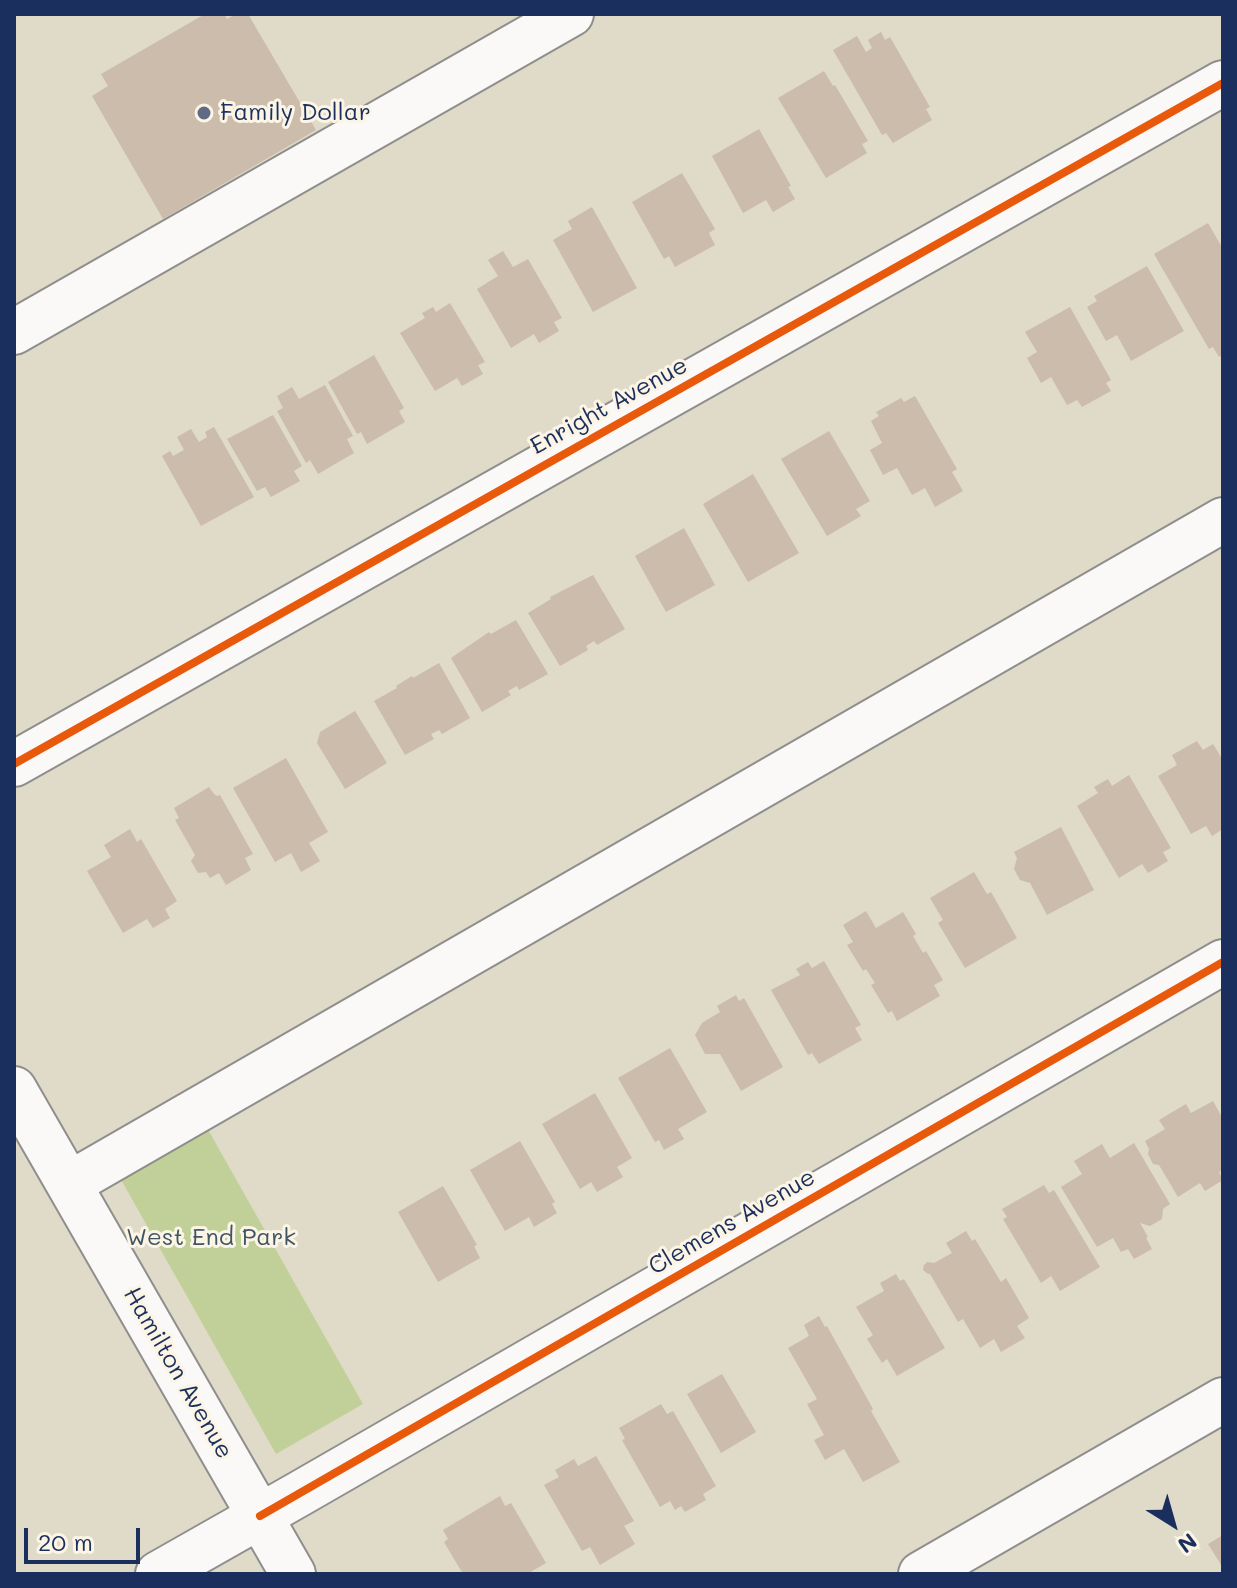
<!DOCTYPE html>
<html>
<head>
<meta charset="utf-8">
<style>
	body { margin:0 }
	#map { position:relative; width:1237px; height:1588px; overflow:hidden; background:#e0dac8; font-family:Mali,sans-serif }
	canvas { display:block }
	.frame { position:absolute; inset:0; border:16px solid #1b2f5e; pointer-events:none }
	.north { position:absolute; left:1133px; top:1484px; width:80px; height:80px; -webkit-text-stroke:6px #fcf5e5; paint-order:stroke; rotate:143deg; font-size:22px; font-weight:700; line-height:32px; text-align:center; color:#1b2f5e }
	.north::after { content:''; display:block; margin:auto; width:28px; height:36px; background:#1b2f5e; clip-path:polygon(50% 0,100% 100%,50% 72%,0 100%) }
	.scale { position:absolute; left:24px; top:1528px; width:116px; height:36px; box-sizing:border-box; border:4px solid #1b2f5e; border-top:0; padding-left:10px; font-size:24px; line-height:28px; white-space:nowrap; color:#1b2f5e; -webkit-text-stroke:6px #fcf5e5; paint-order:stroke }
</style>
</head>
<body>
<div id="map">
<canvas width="1237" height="1588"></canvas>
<div class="frame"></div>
<div class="north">N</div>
<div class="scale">20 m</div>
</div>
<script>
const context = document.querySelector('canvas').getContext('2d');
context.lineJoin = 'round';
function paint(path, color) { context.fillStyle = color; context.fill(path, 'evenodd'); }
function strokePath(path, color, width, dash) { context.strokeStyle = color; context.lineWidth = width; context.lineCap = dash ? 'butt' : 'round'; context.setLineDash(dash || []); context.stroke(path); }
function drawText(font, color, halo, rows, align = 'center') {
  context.font = font + ' Mali,sans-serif'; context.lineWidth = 6; context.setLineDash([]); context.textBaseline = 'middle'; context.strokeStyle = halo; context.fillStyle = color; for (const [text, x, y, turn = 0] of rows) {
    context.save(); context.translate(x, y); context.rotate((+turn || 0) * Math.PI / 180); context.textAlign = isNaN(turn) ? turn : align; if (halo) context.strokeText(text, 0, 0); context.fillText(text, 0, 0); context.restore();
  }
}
const green = new Path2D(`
	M 202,1119 L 363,1404 L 276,1454 L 115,1169 Z`);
const building = new Path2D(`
	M 205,14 L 224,14 L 227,19 L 236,14 L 248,14 L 316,130 L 163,219 L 92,96 L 108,86 L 101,74 Z
	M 881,32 L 885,40 L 890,37 L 930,107 L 926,109 L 932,120 L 893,143 L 886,133 L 882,135 L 833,50 L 857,36 L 866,52 L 872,48 L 868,40 Z
	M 824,71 L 833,86 L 835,85 L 868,141 L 862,144 L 867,153 L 826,178 L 778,98 Z
	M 759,129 L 791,186 L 788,187 L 795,199 L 773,212 L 766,200 L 743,213 L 712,156 Z
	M 682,173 L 715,229 L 709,233 L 715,245 L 675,267 L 669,256 L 664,259 L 632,202 Z
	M 592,207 L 637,288 L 593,312 L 553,240 L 572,229 L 568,221 Z
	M 1208,223 L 1223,249 L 1223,355 L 1219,357 L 1213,347 L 1209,349 L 1154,254 Z
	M 503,251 L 513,267 L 528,259 L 562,318 L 554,322 L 559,331 L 539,343 L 534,334 L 511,348 L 477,289 L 498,276 L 488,260 Z
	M 1147,266 L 1184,331 L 1131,361 L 1117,335 L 1106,341 L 1087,307 L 1097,301 L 1094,296 Z
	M 450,303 L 485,362 L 478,365 L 483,374 L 462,386 L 457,378 L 435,391 L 400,333 L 425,318 L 422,313 L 433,307 L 436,312 Z
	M 1070,307 L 1111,380 L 1106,383 L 1111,391 L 1082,407 L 1077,400 L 1067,405 L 1051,377 L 1041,383 L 1027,358 L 1037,352 L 1025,332 Z
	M 374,355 L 404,408 L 399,411 L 405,422 L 367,444 L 361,432 L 357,434 L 328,382 Z
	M 325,385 L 353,436 L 347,439 L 354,453 L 318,474 L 310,460 L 306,463 L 277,411 L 283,408 L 277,396 L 292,387 L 299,399 Z
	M 915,396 L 957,469 L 952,472 L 963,491 L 935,507 L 925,488 L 912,495 L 897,468 L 883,475 L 870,450 L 882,443 L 871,421 L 879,416 L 876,412 L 901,398 L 904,402 Z
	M 273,415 L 302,466 L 294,471 L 300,481 L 271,497 L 265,487 L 257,491 L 227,439 Z
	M 214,427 L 254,497 L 201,526 L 162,456 L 170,451 L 173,456 L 184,450 L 177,437 L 191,429 L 199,442 L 207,437 L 205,432 Z
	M 829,431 L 870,501 L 856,509 L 861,516 L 827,536 L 781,459 Z
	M 753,474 L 799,553 L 748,582 L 703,504 Z
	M 684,528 L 715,585 L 666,612 L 635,556 Z
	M 593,575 L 625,629 L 597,645 L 594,641 L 586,646 L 588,650 L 560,666 L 528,613 L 551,599 L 550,597 Z
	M 516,620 L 548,674 L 519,690 L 517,686 L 508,691 L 511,695 L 482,712 L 451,658 L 489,632 L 491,634 Z
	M 439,663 L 470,718 L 442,734 L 439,730 L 431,734 L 434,739 L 405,755 L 374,701 L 397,688 L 396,686 L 412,676 L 413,678 Z
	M 355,711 L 387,763 L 345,789 L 317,743 L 320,732 Z
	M 1197,741 L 1203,750 L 1213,744 L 1223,760 L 1223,829 L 1212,836 L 1206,826 L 1191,834 L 1158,776 L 1177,765 L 1172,755 Z
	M 286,758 L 328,832 L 309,843 L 320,861 L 301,872 L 291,853 L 275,862 L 233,788 Z
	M 1129,775 L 1171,848 L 1163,852 L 1168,861 L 1148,873 L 1142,864 L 1119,878 L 1077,806 L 1098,793 L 1094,787 L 1108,779 L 1112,786 Z
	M 209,787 L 214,794 L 217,796 L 220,795 L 253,854 L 245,858 L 251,870 L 226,885 L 219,873 L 210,878 L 206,872 L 198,873 L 191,861 L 195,855 L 175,820 L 179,818 L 174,808 Z
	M 1061,827 L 1094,890 L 1047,915 L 1030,883 L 1020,880 L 1014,869 L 1017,858 L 1014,852 Z
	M 130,829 L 137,842 L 141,839 L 177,901 L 165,909 L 170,918 L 153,928 L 147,919 L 123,933 L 87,871 L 111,857 L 104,845 Z
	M 974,872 L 987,894 L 991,892 L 1017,938 L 965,968 L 938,923 L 943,920 L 930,898 Z
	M 866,911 L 876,928 L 903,912 L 916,934 L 913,936 L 923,953 L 926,951 L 943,980 L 934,985 L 940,996 L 897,1021 L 892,1011 L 888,1013 L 871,985 L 875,983 L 866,969 L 863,971 L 847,945 L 853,942 L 843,925 Z
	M 824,961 L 861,1025 L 855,1028 L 862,1040 L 819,1064 L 812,1053 L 808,1055 L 771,990 L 800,975 L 796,969 L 808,962 L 812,968 Z
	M 736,995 L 739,1001 L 744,998 L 783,1067 L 741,1091 L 720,1054 L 705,1054 L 695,1035 L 702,1023 L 720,1012 L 717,1006 Z
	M 670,1048 L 707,1112 L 678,1129 L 684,1139 L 664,1150 L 659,1140 L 655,1142 L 618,1078 Z
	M 595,1093 L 632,1158 L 617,1167 L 623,1177 L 597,1192 L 591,1182 L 580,1189 L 542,1124 Z
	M 1213,1101 L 1223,1119 L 1223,1170 L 1219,1172 L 1223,1180 L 1205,1191 L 1200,1183 L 1178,1197 L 1159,1165 L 1153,1164 L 1148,1154 L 1149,1149 L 1145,1141 L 1165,1129 L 1159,1120 L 1186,1104 L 1191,1113 Z
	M 520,1141 L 555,1202 L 552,1204 L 557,1213 L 534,1227 L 529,1217 L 505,1231 L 470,1170 Z
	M 1134,1143 L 1170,1204 L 1163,1209 L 1162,1219 L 1150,1226 L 1140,1223 L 1148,1237 L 1146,1238 L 1152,1249 L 1134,1259 L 1128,1249 L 1121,1252 L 1113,1238 L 1097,1247 L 1061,1187 L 1082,1174 L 1074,1161 L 1102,1144 L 1110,1158 Z
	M 1044,1185 L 1049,1193 L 1054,1190 L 1100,1267 L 1060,1291 L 1051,1276 L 1041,1283 L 1003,1219 L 1007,1217 L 1002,1209 Z
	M 443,1186 L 477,1245 L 474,1246 L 480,1258 L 438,1282 L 398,1212 Z
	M 966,1231 L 972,1241 L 975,1239 L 1001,1282 L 1006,1278 L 1029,1318 L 1017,1326 L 1025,1338 L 1001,1352 L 994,1339 L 980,1348 L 963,1319 L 958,1322 L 930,1274 L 928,1274 L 923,1270 L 924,1265 L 927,1262 L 934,1263 L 952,1253 L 946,1243 Z
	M 896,1274 L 900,1281 L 904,1279 L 945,1348 L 897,1376 L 887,1359 L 882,1363 L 867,1339 L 873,1335 L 856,1307 L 884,1291 L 880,1283 Z
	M 819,1316 L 825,1327 L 827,1326 L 873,1409 L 871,1411 L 900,1462 L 863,1482 L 844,1449 L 825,1460 L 814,1440 L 824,1435 L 807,1404 L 817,1399 L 788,1348 L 809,1336 L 804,1325 Z
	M 722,1374 L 756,1432 L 721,1453 L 687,1394 Z
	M 661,1404 L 667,1414 L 673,1411 L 716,1486 L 703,1494 L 706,1500 L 685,1512 L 681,1506 L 675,1510 L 670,1501 L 660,1507 L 622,1440 L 625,1439 L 619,1428 Z
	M 596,1456 L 634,1521 L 624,1526 L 635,1544 L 600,1565 L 590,1547 L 582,1551 L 544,1485 L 559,1477 L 555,1470 L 574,1459 L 578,1466 Z
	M 500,1496 L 505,1506 L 511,1503 L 546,1563 L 527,1574 L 463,1574 L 444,1542 L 448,1539 L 443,1530 Z
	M 1223,1535 L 1223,1568 L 1208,1544 Z`);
const minor = new Path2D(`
	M 14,332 L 571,14
	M 14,764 L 1223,83
	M 14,1089 L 293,1574
	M 69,1184 L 1223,520
	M 158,1574 L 299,1494 L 1223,962
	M 921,1574 L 1223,1400`);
const cycleway = new Path2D(`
	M 14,764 L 1223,83
	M 260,1516 L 1223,962`);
const markers = [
	[204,113,8,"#606b83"]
];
const poiNames = [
	["Family Dollar",220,113]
];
const streetNames = [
	["Enright Avenue",609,406,-29],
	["Clemens Avenue",732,1222,-30],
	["Hamilton Avenue",178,1373,60]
];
const parkNames = [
	["West End Park",211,1238]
];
paint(green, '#c1d098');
paint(building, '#ccbcac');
strokePath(minor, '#8e8e8d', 48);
strokePath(minor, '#faf9f7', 44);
strokePath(cycleway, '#e8590c', 8);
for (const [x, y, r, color] of markers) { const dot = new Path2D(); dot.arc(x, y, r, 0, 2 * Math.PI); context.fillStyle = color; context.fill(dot); strokePath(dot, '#fcf5e5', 3); }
drawText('24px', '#1b2f5e', '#fcf5e5', poiNames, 'left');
drawText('24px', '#1b2f5e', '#fcf5e5', streetNames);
drawText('24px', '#3e5563', '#fcf5e5', parkNames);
</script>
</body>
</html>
